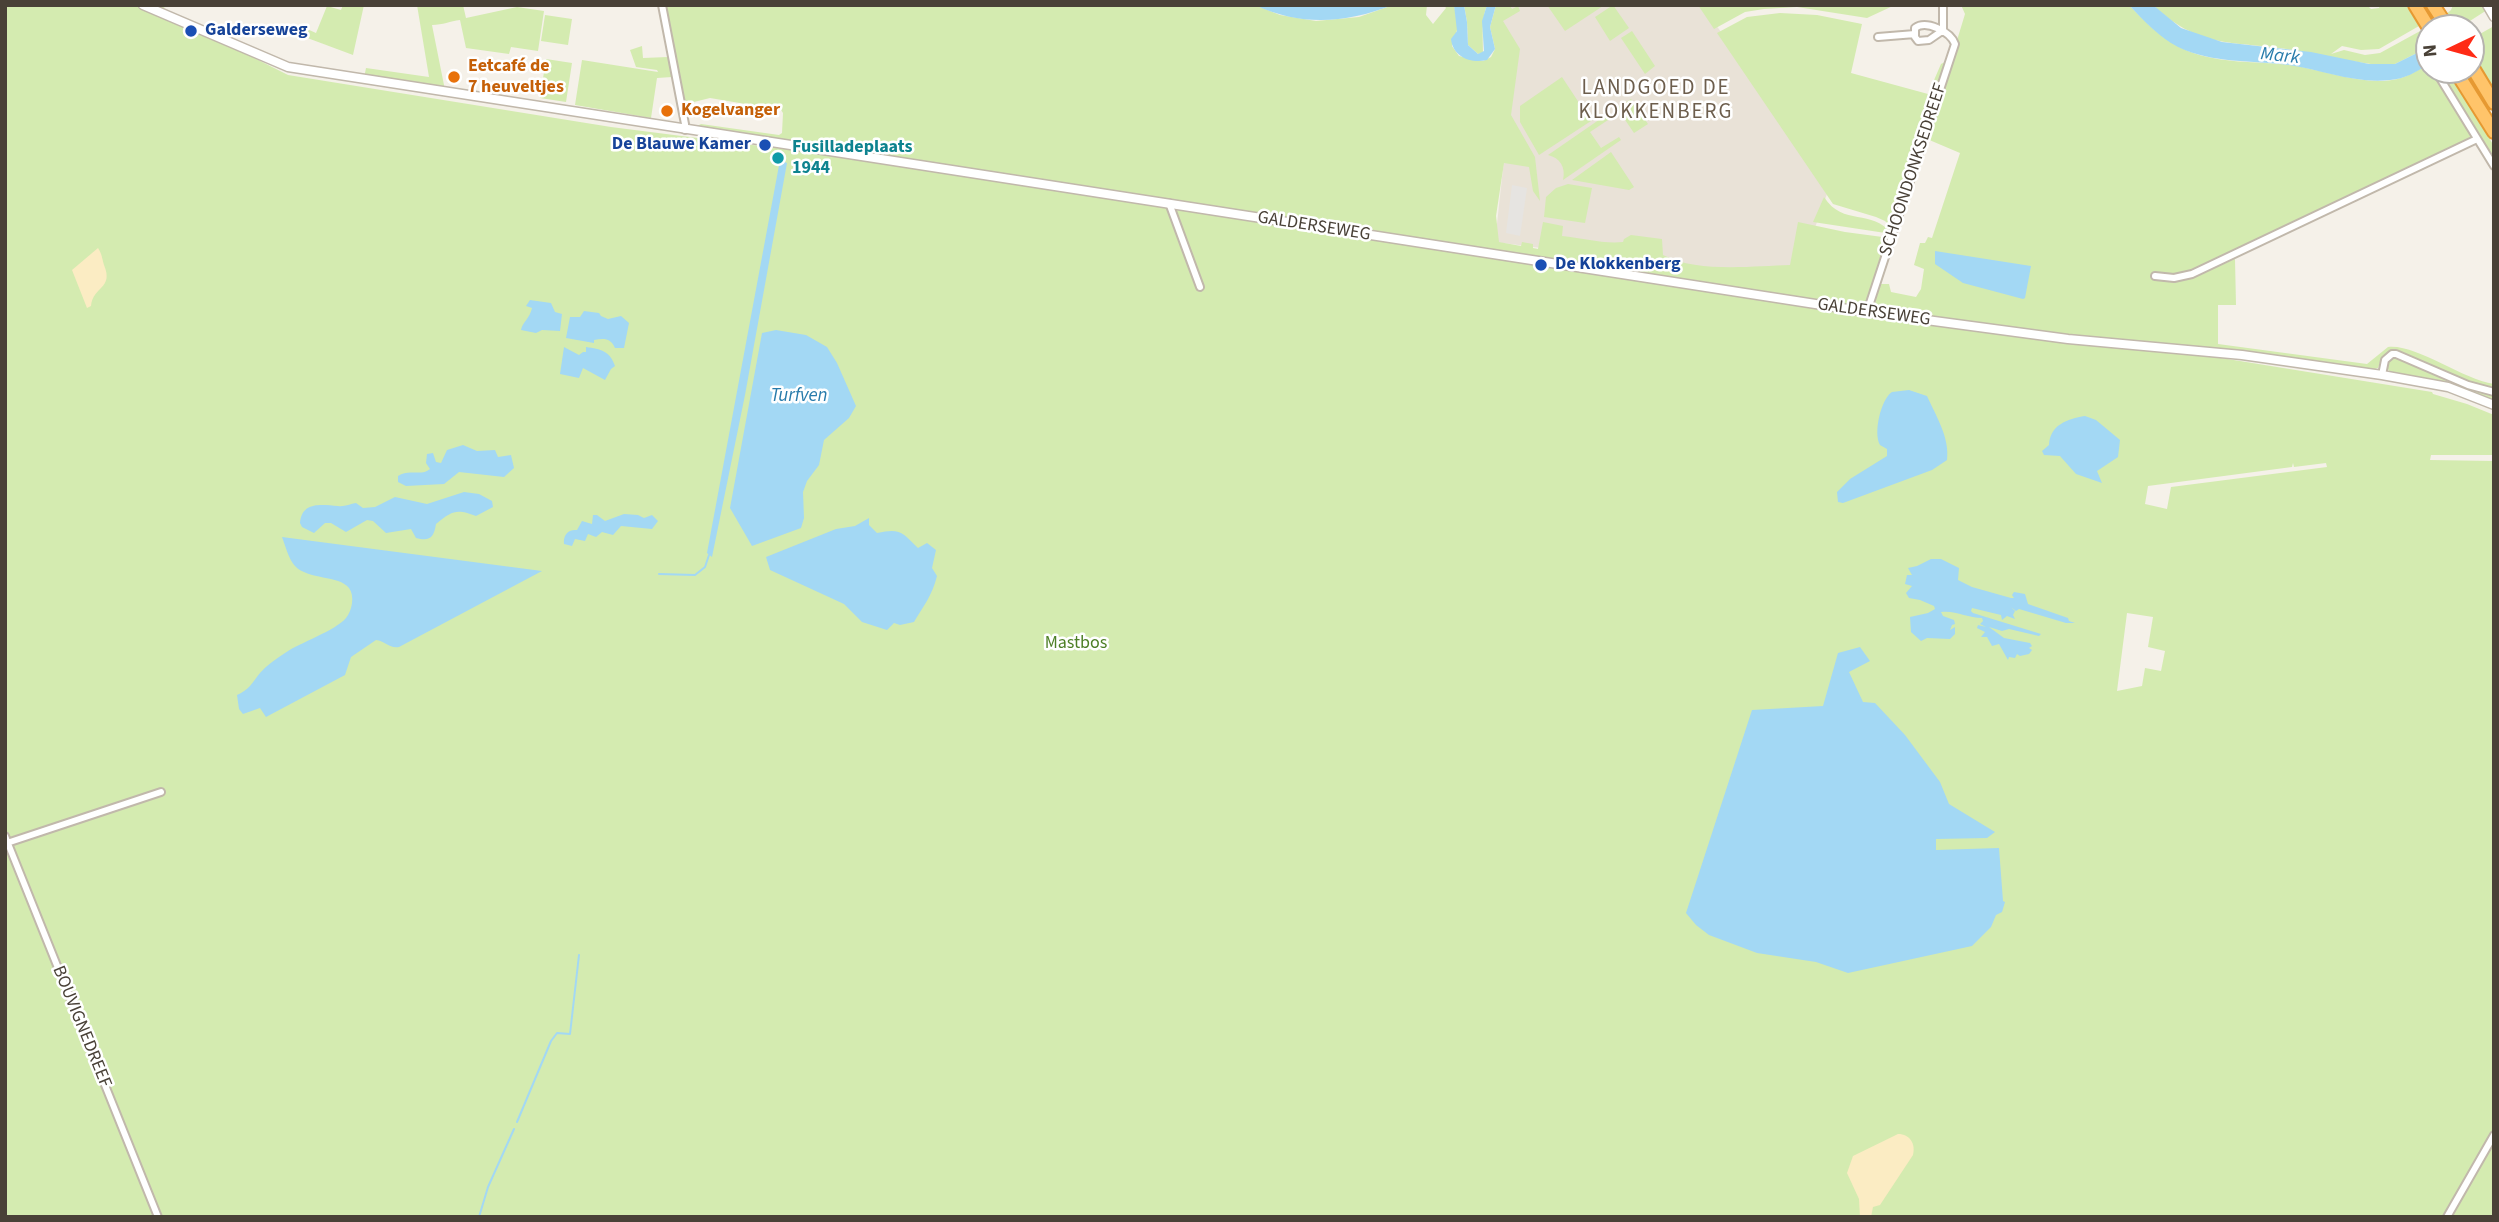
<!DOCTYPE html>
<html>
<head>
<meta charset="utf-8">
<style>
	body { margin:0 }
	#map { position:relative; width:2499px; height:1222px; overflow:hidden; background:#f5f1e9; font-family:"Source Sans 3",sans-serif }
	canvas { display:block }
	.frame { position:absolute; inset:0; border:7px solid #494137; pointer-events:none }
	.north { position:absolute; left:2415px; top:14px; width:70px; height:70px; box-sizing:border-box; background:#fff; border:2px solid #b6b3af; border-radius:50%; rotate:265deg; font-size:19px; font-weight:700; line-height:28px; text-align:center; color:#494137 }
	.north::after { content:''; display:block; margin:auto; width:24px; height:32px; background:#ff2b16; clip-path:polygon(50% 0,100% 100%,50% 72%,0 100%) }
</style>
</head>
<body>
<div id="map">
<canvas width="2499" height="1222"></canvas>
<div class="frame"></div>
<div class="north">N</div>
</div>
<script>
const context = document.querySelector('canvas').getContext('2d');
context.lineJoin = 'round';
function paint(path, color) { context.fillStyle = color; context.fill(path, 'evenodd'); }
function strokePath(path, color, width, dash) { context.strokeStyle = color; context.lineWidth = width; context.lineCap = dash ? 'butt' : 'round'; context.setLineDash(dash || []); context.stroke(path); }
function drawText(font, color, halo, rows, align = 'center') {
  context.font = font + ' "Source Sans 3",sans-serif'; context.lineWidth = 5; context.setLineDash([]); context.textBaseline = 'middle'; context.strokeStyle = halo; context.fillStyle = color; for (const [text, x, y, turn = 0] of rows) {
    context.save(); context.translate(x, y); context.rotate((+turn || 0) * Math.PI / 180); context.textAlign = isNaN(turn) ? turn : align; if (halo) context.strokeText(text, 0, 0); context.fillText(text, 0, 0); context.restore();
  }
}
const residential = new Path2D(`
	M 1514,5 L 1702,5 L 1785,123 L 1827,194 L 1796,281 L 1495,242 L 1516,49 L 1497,20 Z`);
const green = new Path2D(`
	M 5,5 L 165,5 L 163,12 L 288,75 L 611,127 L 784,149 L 786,142 L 698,128 L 697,126 L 701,124 L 779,135 L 782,133 L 783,113 L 781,110 L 710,98 L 690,103 L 684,102 L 664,5 L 1255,5 L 1280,15 L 1316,21 L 1359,17 L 1393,5 L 1427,5 L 1426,15 L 1433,24 L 1446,8 L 1444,5 L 1454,5 L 1458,27 L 1452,46 L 1459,56 L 1483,61 L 1491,57 L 1495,49 L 1490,27 L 1496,5 L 1510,5 L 1512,9 L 1518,6 L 1520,11 L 1503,21 L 1520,49 L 1511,115 L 1535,157 L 1540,201 L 1533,191 L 1529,167 L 1504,163 L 1496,216 L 1499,242 L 1521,246 L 1522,242 L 1533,244 L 1533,248 L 1538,249 L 1543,222 L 1563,226 L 1562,236 C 1582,238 1603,244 1623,242 L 1624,239 L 1631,235 L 1662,239 L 1663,255 C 1697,273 1752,266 1790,265 L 1798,222 L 1845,232 L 1890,238 L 1881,284 L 1889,284 L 1891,292 L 1916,297 L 1921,289 L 1924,269 L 1914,265 L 1920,243 L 1925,243 L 1928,237 L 1932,238 L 1960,153 L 1927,139 L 1965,14 L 1961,5 L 2129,5 C 2147,24 2164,41 2188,51 C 2221,64 2255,61 2289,65 C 2321,69 2351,82 2384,81 C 2402,80 2414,73 2428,64 L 2429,70 L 2432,70 L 2473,136 L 2207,265 L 2171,276 L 2158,275 L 2157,280 L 2177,281 L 2192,277 L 2235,259 L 2236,305 L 2218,305 L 2218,344 L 2367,364 L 2388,347 C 2417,344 2461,379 2494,384 L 2494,390 L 2483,389 L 2390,353 L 2381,360 L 2378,368 L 2371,370 L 2215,350 L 2215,357 L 2432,392 L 2433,394 L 2467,404 L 2494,415 L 2494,455 L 2431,455 L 2430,460 L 2494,461 L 2494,1217 L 5,1217 ZM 2293,463 L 2294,467 L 2326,463 L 2327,467 L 2171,487 L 2167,509 L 2145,504 L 2148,486 L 2292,467 ZM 2127,613 L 2153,617 L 2148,647 L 2165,651 L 2161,671 L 2145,668 L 2142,686 L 2117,691 Z
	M 343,5 L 364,5 L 353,55 L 294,33 L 298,25 L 316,33 L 327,6 L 341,10 Z
	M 417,5 L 463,5 L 466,18 L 517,7 L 544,11 L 538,51 L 511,47 L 509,54 L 466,48 L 460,20 C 450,21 443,25 432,25 L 445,90 L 364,78 L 366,68 L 429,77 Z
	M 1464,5 L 1487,5 C 1481,21 1483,37 1483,53 L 1478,54 L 1468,45 L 1467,22 Z
	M 1547,5 L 1603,5 L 1603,6 L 1565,31 Z
	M 1613,5 L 1629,28 L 1610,41 L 1595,17 Z
	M 1698,5 L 1895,5 L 1867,18 L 1797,7 L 1764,9 L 1745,12 L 1714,29 Z
	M 2153,5 L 2367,5 L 2371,9 L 2379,8 L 2380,5 L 2406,5 L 2419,26 L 2379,49 L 2361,50 L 2342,46 L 2331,54 L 2344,50 L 2365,55 L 2380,53 L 2422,30 L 2429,41 L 2429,47 L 2395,64 L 2383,65 C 2351,63 2319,54 2287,49 C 2231,41 2198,48 2153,5 Z
	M 2453,5 L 2484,5 L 2487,10 L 2459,28 L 2451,28 L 2444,16 L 2451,10 Z
	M 1780,13 L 1817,15 L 1862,24 L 1851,73 L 1928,94 L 1941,64 L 1945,62 L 1893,229 L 1885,221 L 1876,217 L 1833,204 L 1717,33 L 1747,17 Z
	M 545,15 L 572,19 L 568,45 L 541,41 Z
	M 2494,26 L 2494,97 L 2471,60 L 2471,39 Z
	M 1632,31 L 1655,66 L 1645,74 L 1621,38 Z
	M 642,46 L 643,58 L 668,57 L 672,77 L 657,78 L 651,118 L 575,105 L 582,60 L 658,72 L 657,70 L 636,67 L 630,50 Z
	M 546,59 L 572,63 L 566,102 L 540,98 Z
	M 2439,70 L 2447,70 L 2494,146 L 2494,159 Z
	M 1562,77 L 1591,121 L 1539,155 L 1520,122 L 1520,106 Z
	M 1631,99 L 1648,124 L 1634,133 L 1617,108 Z
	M 1606,115 L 1608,120 L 1590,132 L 1601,148 L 1619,137 L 1621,140 L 1563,180 C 1566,167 1560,158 1548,155 Z
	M 1611,152 L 1634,187 L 1629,190 L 1572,180 Z
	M 1568,184 L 1592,188 L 1585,223 L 1544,217 L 1546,197 L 1556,188 Z
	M 1824,197 C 1843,227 1872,208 1892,234 L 1813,222 Z
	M 2391,358 L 2399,358 L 2494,394 L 2494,402 L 2392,374 L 2387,368 Z`);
const sand = new Path2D(`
	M 98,248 C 102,254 102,258 104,265 C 114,289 93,286 91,306 L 87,308 L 72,270 Z
	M 1898,1134 C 1910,1134 1916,1144 1913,1155 L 1880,1205 L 1873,1207 L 1871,1217 L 1860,1217 L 1859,1199 L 1847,1173 L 1853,1156 Z`);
const parking = new Path2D(`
	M 1512,185 L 1527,188 L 1520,236 L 1506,233 Z`);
const water = new Path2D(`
	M 1255,5 L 1393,5 C 1346,23 1302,27 1255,5 Z
	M 1454,5 L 1464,5 L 1467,22 L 1468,45 L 1478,54 L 1484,51 L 1482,21 L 1487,5 L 1496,5 L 1490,27 L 1495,49 L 1487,60 C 1471,64 1453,57 1451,39 L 1457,31 Z
	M 2129,5 L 2153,5 L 2181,28 L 2222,42 L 2311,52 L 2369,64 L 2395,64 L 2429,47 L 2429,64 C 2416,72 2405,79 2390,80 C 2355,84 2323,70 2289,65 C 2252,60 2214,64 2178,47 C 2159,37 2144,21 2129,5 Z
	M 780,160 L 787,163 L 745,395 L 712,557 L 707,553 Z
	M 1935,251 L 2031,266 L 2025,298 L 2023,299 L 1963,283 L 1935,264 Z
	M 530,300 L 551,303 L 555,312 L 562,314 L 560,331 L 542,330 L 536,333 L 521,330 C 522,323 530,318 532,308 L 526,306 Z
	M 584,311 L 599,313 L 601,316 L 608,319 L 621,316 L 629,323 L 624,348 L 615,348 C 611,338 604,338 594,340 L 594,343 L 566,338 L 570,317 L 580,317 Z
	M 776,330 L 806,335 L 827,347 L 837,363 L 856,406 L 849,418 L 824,440 L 819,465 L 807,481 L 803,492 L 804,518 L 801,528 L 752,546 L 730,508 L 762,333 Z
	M 564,347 L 579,355 L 583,352 L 586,352 L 586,347 C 601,349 610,351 615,366 L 611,369 L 605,380 L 583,368 L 579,378 L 560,374 Z
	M 1909,390 L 1927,396 C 1936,416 1950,438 1947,460 L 1932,470 L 1843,503 L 1838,502 L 1837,492 L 1850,479 L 1887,456 L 1887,449 L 1880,445 C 1873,433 1881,399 1892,392 Z
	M 2085,416 L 2096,420 L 2120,440 L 2118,457 L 2097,471 L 2102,483 L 2076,474 L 2060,456 L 2044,455 L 2042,451 L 2049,445 C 2050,425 2067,419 2085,416 Z
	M 463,445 L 477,451 L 495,450 L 498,457 L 511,455 L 514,468 L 504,477 L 459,472 L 444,484 L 406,486 L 398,482 L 398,476 C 409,468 421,477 430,469 L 426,463 L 427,454 L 433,453 L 436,462 L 441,463 L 447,450 Z
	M 464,492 L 479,494 L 492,501 L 493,507 L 476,516 C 457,509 453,510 436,524 C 434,537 430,542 416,538 L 411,529 L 386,533 L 373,521 L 367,520 L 346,532 L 331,523 L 325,523 L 314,533 L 302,527 L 300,523 C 302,501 321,505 338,506 C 344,507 350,504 356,503 L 363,508 L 375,507 L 395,497 L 427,504 Z
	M 624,514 L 638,515 L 644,518 L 652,515 L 658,521 L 652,529 L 621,526 L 613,535 L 602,532 L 596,537 L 588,534 L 585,541 L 575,539 L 572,546 L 564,544 C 563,535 568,529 577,530 L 582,521 L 592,524 L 593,515 L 597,515 L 605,521 Z
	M 869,518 L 869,525 L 877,533 C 900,528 902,532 918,548 L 927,543 L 936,550 L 932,568 L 937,576 C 932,596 924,605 914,622 L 900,625 L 894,623 L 887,630 L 862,622 L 844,604 L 770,570 L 766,557 L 836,529 L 855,526 Z
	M 282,537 L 542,571 L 399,647 C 390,649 385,641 376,640 L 351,657 L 345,675 L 266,717 L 260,708 L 243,714 L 239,709 L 237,695 C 249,690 252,683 260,673 C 267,665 276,659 285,653 C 301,642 335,631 346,618 C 352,611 355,596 349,588 C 339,575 308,580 295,566 C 289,560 285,545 282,537 Z
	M 1931,559 L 1941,559 L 1959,568 L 1958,580 L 1972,587 L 2011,598 L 2014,598 L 2012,595 L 2014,592 L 2025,594 L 2028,604 L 2068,618 L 2069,621 L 2075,623 L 2066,623 L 2019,609 L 2016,611 L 2011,607 L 2015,611 L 2013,615 L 2015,619 L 2007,616 L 2002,620 L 2001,615 L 1972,608 L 1971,611 L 1973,613 L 2041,634 L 2039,636 L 2009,629 L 2002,631 L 1989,627 L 2004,638 L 2030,643 L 2032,646 L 2029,648 L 2032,650 L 2029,654 L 2020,656 L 2017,654 L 2015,658 L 2009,657 L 2008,660 L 1999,644 L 1992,646 L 1987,637 L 1981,637 L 1985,632 L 1977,628 L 1978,625 L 1986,627 L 1980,624 L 1983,621 L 1982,618 C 1968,618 1955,610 1941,612 L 1943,616 L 1954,620 L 1955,624 L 1952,625 L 1950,630 L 1955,627 L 1955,634 L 1950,639 L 1927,638 L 1921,641 L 1911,632 L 1910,617 L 1928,613 L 1935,609 L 1934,606 L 1920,600 L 1909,598 L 1906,593 L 1912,586 L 1905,584 L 1907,575 L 1912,575 L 1908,568 L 1917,566 Z
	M 1860,647 L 1870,661 L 1849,672 L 1863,702 L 1875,703 L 1905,735 L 1940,782 L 1949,804 L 1995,832 L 1987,838 L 1936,839 L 1936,850 L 1999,848 L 2003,901 L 2005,902 L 2002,912 L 1996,915 L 1991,927 L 1972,946 L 1848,973 L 1816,962 L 1757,953 L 1709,935 L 1696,925 L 1686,913 L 1752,710 L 1823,706 L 1838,653 Z`);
const stream = new Path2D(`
	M 659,574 L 695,575 L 705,567 L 709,555
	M 517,1122 L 551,1041 L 557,1033 L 570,1034 L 579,955
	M 479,1217 L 488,1187 L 514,1129`);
const minor = new Path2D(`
	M 662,5 L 685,124 L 685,130
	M 1943,5 L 1943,32
	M 1878,37 L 1915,34
	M 2435,70 L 2494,166
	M 1169,203 L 1200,287
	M 2155,276 L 2174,278 L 2192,274 L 2477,139
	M 1867,312 L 1955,44 C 1950,31 1926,20 1915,28 L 1915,37 L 1918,41 L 1929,40 L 1942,31
	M 2382,375 L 2385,360 L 2392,354 L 2396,354 L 2468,385 L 2494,392
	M 5,836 L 158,1217
	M 7,843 L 161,792
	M 2447,1217 L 2494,1135`);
const tertiary = new Path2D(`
	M 143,5 L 288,67 L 1867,312 L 2068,339 L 2242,355 L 2382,375 L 2448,387 L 2494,405
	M 2487,5 L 2494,17`);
const motorway = new Path2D(`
	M 2415,5 L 2429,28
	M 2433,5 L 2448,28
	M 2471,65 L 2494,103
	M 2455,70 L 2494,132`);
const markers = [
	[191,31,7,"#1a4fb4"],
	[454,77,7,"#e8710a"],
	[667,111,7,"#e8710a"],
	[765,145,7,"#1a4fb4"],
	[778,158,7,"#0f9aa8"],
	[1541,265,7,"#1a4fb4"]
];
const transitNames = [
	["Galderseweg",205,31],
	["De Blauwe Kamer",751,145,"right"],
	["De Klokkenberg",1555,265]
];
const foodNames = [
	["Eetcafé de",468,67],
	["7 heuveltjes",468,88],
	["Kogelvanger",681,111]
];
const cultureNames = [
	["Fusilladeplaats",792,148],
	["1944",792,169]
];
const streetNames = [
	["SCHOONDONKSEDREEF",1914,170,-72],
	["GALDERSEWEG",1314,227,9],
	["GALDERSEWEG",1874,313,8],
	["BOUVIGNEDREEF",81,1027,68]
];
const parkNames = [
	["Mastbos",1076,644]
];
const waterNames = [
	["Mark",2280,57,6],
	["Turfven",799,397]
];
const quarterNames = [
	["LANDGOED DE",1656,89],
	["KLOKKENBERG",1656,113]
];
paint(residential, '#e9e2d7');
paint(green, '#d4ebb0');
paint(sand, '#fbecc3');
paint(parking, '#e6e4e1');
paint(water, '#a3d8f4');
strokePath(stream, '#a3d8f4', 2);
strokePath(minor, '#c1b8ab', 10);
strokePath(tertiary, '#c1b8ab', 11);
strokePath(motorway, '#e69932', 16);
strokePath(minor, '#fff', 6);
strokePath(tertiary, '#fff', 8);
strokePath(motorway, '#ffc46a', 12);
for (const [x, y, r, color] of markers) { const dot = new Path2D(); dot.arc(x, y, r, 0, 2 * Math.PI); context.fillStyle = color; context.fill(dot); strokePath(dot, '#fff', 2.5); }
drawText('bold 18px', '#164399', '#fff', transitNames, 'left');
drawText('bold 18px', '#c56008', '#fff', foodNames, 'left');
drawText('bold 18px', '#0d838f', '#fff', cultureNames, 'left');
drawText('18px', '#494137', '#fff', streetNames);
drawText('18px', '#4d7f26', '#fff', parkNames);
drawText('italic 19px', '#277bab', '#fff', waterNames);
context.letterSpacing = '2px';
drawText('21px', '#6d5e4d', '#fff', quarterNames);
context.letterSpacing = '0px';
</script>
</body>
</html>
